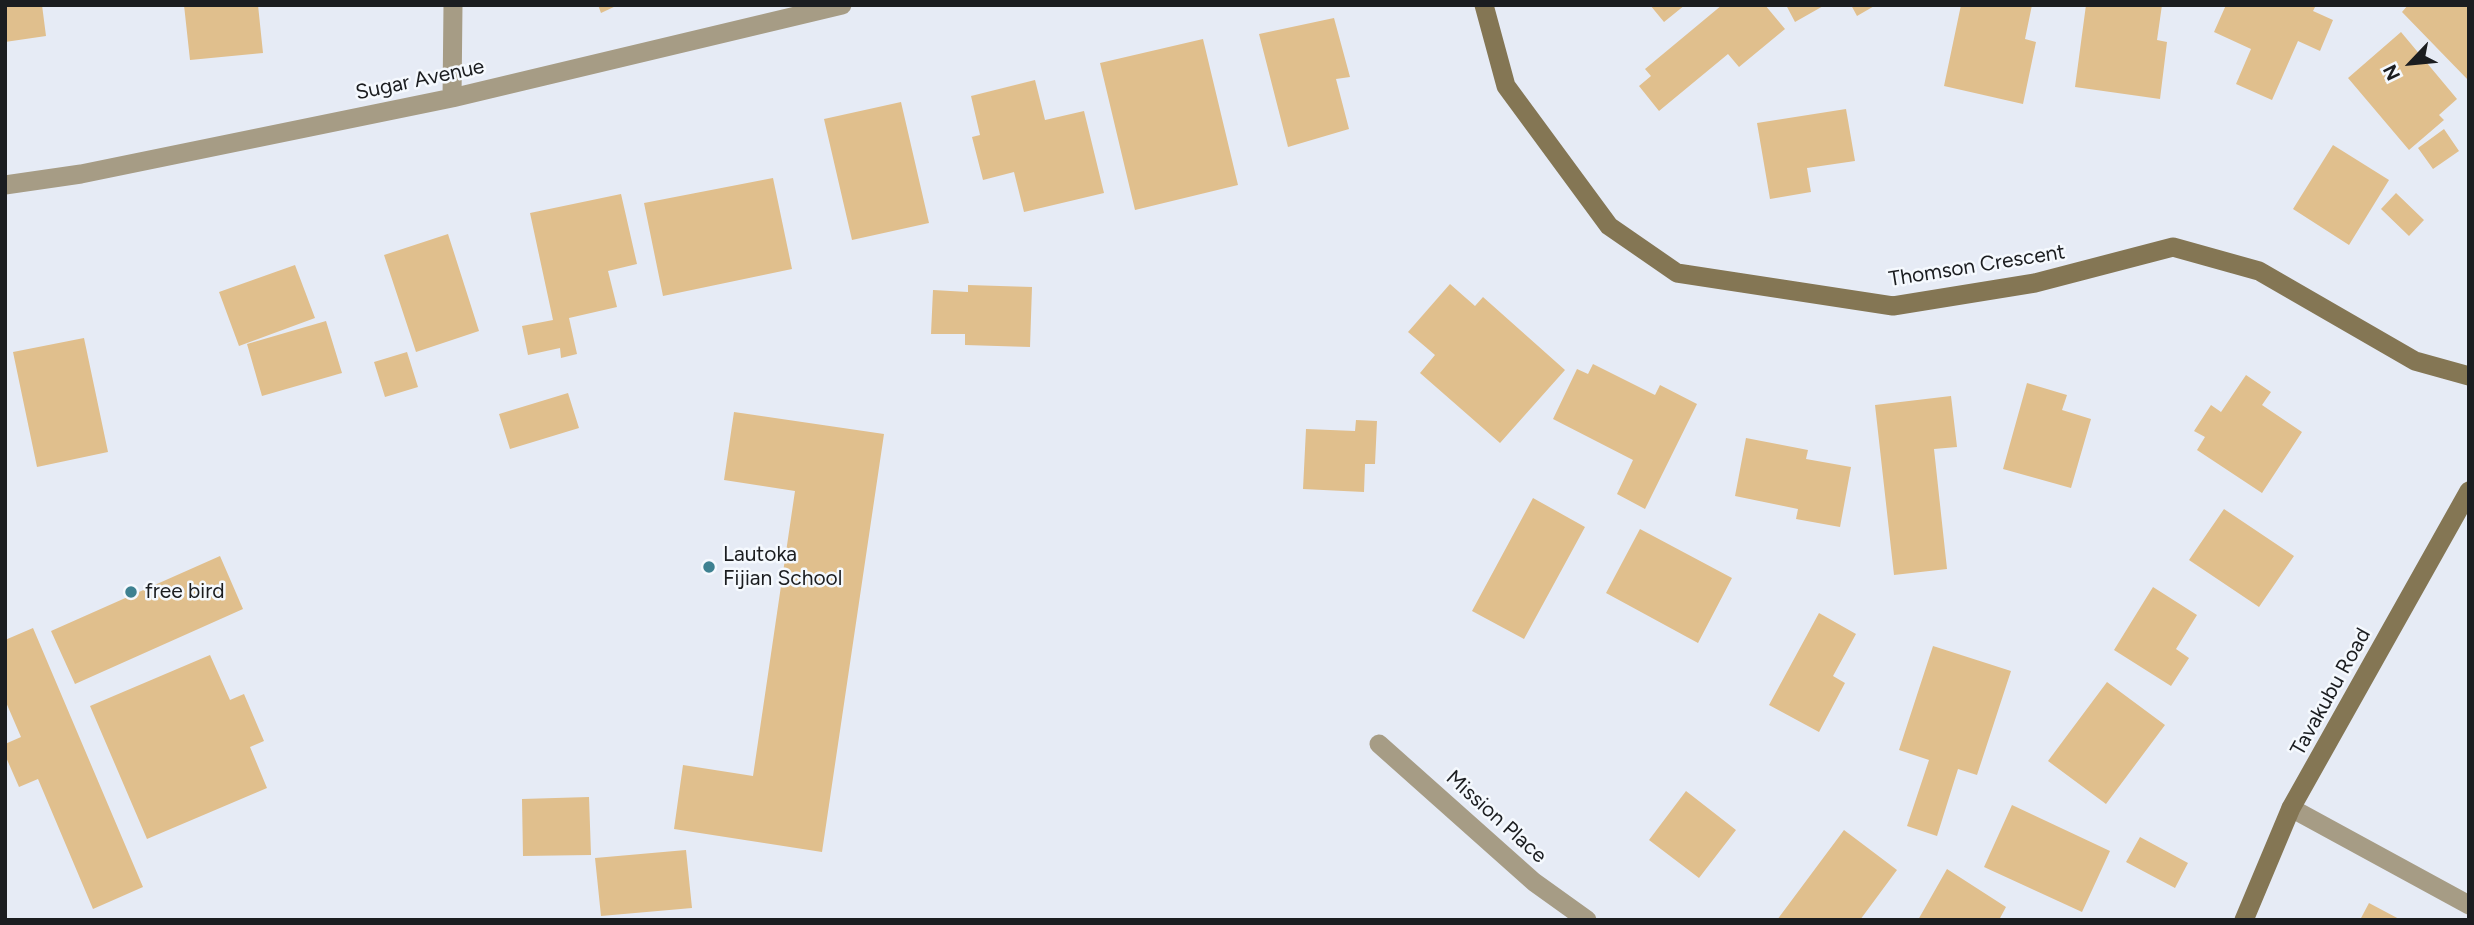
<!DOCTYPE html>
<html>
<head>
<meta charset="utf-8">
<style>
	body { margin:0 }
	#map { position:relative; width:2474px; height:925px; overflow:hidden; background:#e6ebf5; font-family:Figtree,sans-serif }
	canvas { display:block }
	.frame { position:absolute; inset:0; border:7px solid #1b1d20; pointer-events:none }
	.north { position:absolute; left:2376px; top:28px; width:70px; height:70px; -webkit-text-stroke:5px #f5f9fe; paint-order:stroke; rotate:244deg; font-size:19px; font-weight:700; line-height:28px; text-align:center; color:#1b1d20 }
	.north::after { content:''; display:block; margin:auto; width:24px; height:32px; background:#1b1d20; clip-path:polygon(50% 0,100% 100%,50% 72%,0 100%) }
</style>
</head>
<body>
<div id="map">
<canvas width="2474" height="925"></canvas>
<div class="frame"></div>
<div class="north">N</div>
</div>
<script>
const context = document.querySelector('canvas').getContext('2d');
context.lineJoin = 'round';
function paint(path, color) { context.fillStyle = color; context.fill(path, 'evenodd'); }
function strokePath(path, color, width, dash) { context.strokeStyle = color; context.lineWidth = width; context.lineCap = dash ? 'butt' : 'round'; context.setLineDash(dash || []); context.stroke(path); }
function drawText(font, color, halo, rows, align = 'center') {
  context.font = font + ' Figtree,sans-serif'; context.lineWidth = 5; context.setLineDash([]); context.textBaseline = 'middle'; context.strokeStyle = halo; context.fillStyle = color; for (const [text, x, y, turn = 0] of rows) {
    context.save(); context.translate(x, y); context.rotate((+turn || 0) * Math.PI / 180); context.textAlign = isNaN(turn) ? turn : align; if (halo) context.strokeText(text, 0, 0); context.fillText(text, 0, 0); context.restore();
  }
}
const building = new Path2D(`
	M 5,5 L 42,5 L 46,36 L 5,42 Z
	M 184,5 L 258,5 L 263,53 L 190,60 Z
	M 598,5 L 618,5 L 601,13 Z
	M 1650,5 L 1685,5 L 1664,22 Z
	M 1722,5 L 1765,5 L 1785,29 L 1739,67 L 1728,54 L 1659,111 L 1639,86 L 1651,76 L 1645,69 Z
	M 1786,5 L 1825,5 L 1795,22 Z
	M 1851,5 L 1876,5 L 1857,16 Z
	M 1961,5 L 2032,5 L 2025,39 L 2036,42 L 2023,104 L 1944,86 Z
	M 2086,5 L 2162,5 L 2157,40 L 2167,42 L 2160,99 L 2075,87 Z
	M 2226,5 L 2316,5 L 2313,11 L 2333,20 L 2320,51 L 2298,41 L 2272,100 L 2236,84 L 2251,49 L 2214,32 Z
	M 2408,5 L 2469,5 L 2469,81 L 2402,12 Z
	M 1334,18 L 1350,77 L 1336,79 L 1349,129 L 1288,147 L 1259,34 Z
	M 2401,32 L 2457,99 L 2439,115 L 2444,120 L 2409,150 L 2348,78 Z
	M 1203,39 L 1238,185 L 1135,210 L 1100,63 Z
	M 1035,80 L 1045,120 L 1084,111 L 1104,193 L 1024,212 L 1014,172 L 983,180 L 972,137 L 980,135 L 971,96 Z
	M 901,102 L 929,223 L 852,240 L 824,119 Z
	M 1846,109 L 1855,161 L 1807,168 L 1811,192 L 1770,199 L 1757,123 Z
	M 2444,129 L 2459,151 L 2433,169 L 2418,148 Z
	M 2333,145 L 2389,180 L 2349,245 L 2293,209 Z
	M 773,178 L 792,269 L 663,296 L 644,203 Z
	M 2396,193 L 2424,220 L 2409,236 L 2381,209 Z
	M 621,194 L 637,264 L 608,271 L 617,307 L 569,318 L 577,354 L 561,358 L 560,348 L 528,355 L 522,326 L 553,320 L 530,213 Z
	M 448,234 L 479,331 L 416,352 L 384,255 Z
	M 295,265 L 315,318 L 239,346 L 219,292 Z
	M 1450,284 L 1475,306 L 1483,297 L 1565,370 L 1500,443 L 1420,373 L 1435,355 L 1408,332 Z
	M 968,285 L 1032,287 L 1030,347 L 965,345 L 965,334 L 931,334 L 933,290 L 968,292 Z
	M 326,321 L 342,373 L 262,396 L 247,344 Z
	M 84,338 L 108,452 L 37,467 L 13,352 Z
	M 407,352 L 418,387 L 385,397 L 374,362 Z
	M 1593,364 L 1655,395 L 1660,385 L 1697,404 L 1645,509 L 1617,494 L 1633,460 L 1553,419 L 1577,369 L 1588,374 Z
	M 2246,375 L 2271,392 L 2262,405 L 2302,432 L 2262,493 L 2197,450 L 2205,437 L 2194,431 L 2211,405 L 2221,412 Z
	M 2027,383 L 2067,395 L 2062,410 L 2091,419 L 2071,488 L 2003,469 Z
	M 568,393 L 579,428 L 510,449 L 499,414 Z
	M 1951,396 L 1957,447 L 1934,449 L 1947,569 L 1894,575 L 1875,405 Z
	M 734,412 L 884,434 L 822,852 L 674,829 L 683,765 L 753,776 L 795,491 L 724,480 Z
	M 1356,420 L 1377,421 L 1375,464 L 1365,464 L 1364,492 L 1303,489 L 1306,429 L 1355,431 Z
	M 1746,438 L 1808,450 L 1806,459 L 1851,467 L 1840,527 L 1796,519 L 1798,509 L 1735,496 Z
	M 1533,498 L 1585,527 L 1524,639 L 1472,611 Z
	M 2224,509 L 2294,556 L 2259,607 L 2189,560 Z
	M 1640,529 L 1732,578 L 1698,643 L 1606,593 Z
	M 220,556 L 243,609 L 75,684 L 51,631 Z
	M 2153,587 L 2197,615 L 2176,649 L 2189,658 L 2171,686 L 2114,650 Z
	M 1819,613 L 1856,634 L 1833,676 L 1845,683 L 1819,732 L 1769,705 Z
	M 33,628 L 143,887 L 93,909 L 38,779 L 19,787 L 5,755 L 5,744 L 21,737 L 5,700 L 5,640 Z
	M 1933,646 L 2011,671 L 1977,775 L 1958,769 L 1937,836 L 1907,826 L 1929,760 L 1899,750 Z
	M 210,655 L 230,700 L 244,694 L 264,741 L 250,747 L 267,788 L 147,839 L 90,706 Z
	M 2107,682 L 2165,725 L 2106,804 L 2048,761 Z
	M 1686,791 L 1736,830 L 1699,878 L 1649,840 Z
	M 589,797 L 591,855 L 523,856 L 522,799 Z
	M 2012,805 L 2110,851 L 2082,912 L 1984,867 Z
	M 1844,830 L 1897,870 L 1860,920 L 1777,920 Z
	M 2140,837 L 2188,863 L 2175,888 L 2126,862 Z
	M 686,850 L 692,908 L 601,916 L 595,858 Z
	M 1947,869 L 2006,907 L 1999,920 L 1918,920 Z
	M 2369,903 L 2401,920 L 2360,920 Z`);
const minor = new Path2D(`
	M 452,98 L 453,5
	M 5,185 L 81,174 L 452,98 L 842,5
	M 1379,744 L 1534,882 L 1587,920
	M 2291,808 L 2469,905`);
const secondary = new Path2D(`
	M 1484,5 L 1506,86 L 1609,226 L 1677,273 L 1893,306 L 2035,283 L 2173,247 L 2259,271 L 2415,361 L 2469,376
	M 2244,920 L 2291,808 L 2469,491`);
const markers = [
	[709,567,7,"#3e8191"],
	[131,592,7,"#3e8191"]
];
const streetNames = [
	["Sugar Avenue",420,80,-12],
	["Thomson Crescent",1977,266,-9],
	["Tavakubu Road",2331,692,-61],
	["Mission Place",1496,817,42]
];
const poiNames = [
	["Lautoka",723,555],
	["Fijian School",723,579],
	["free bird",145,592]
];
paint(building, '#e0bf8d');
strokePath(minor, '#a69c85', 19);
strokePath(secondary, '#847654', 19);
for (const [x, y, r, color] of markers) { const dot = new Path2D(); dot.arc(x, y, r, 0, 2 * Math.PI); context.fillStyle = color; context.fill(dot); strokePath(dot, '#f5f9fe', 2.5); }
drawText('21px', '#1b1d20', '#f5f9fe', streetNames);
drawText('21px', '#1b1d20', '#f5f9fe', poiNames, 'left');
</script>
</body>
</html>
